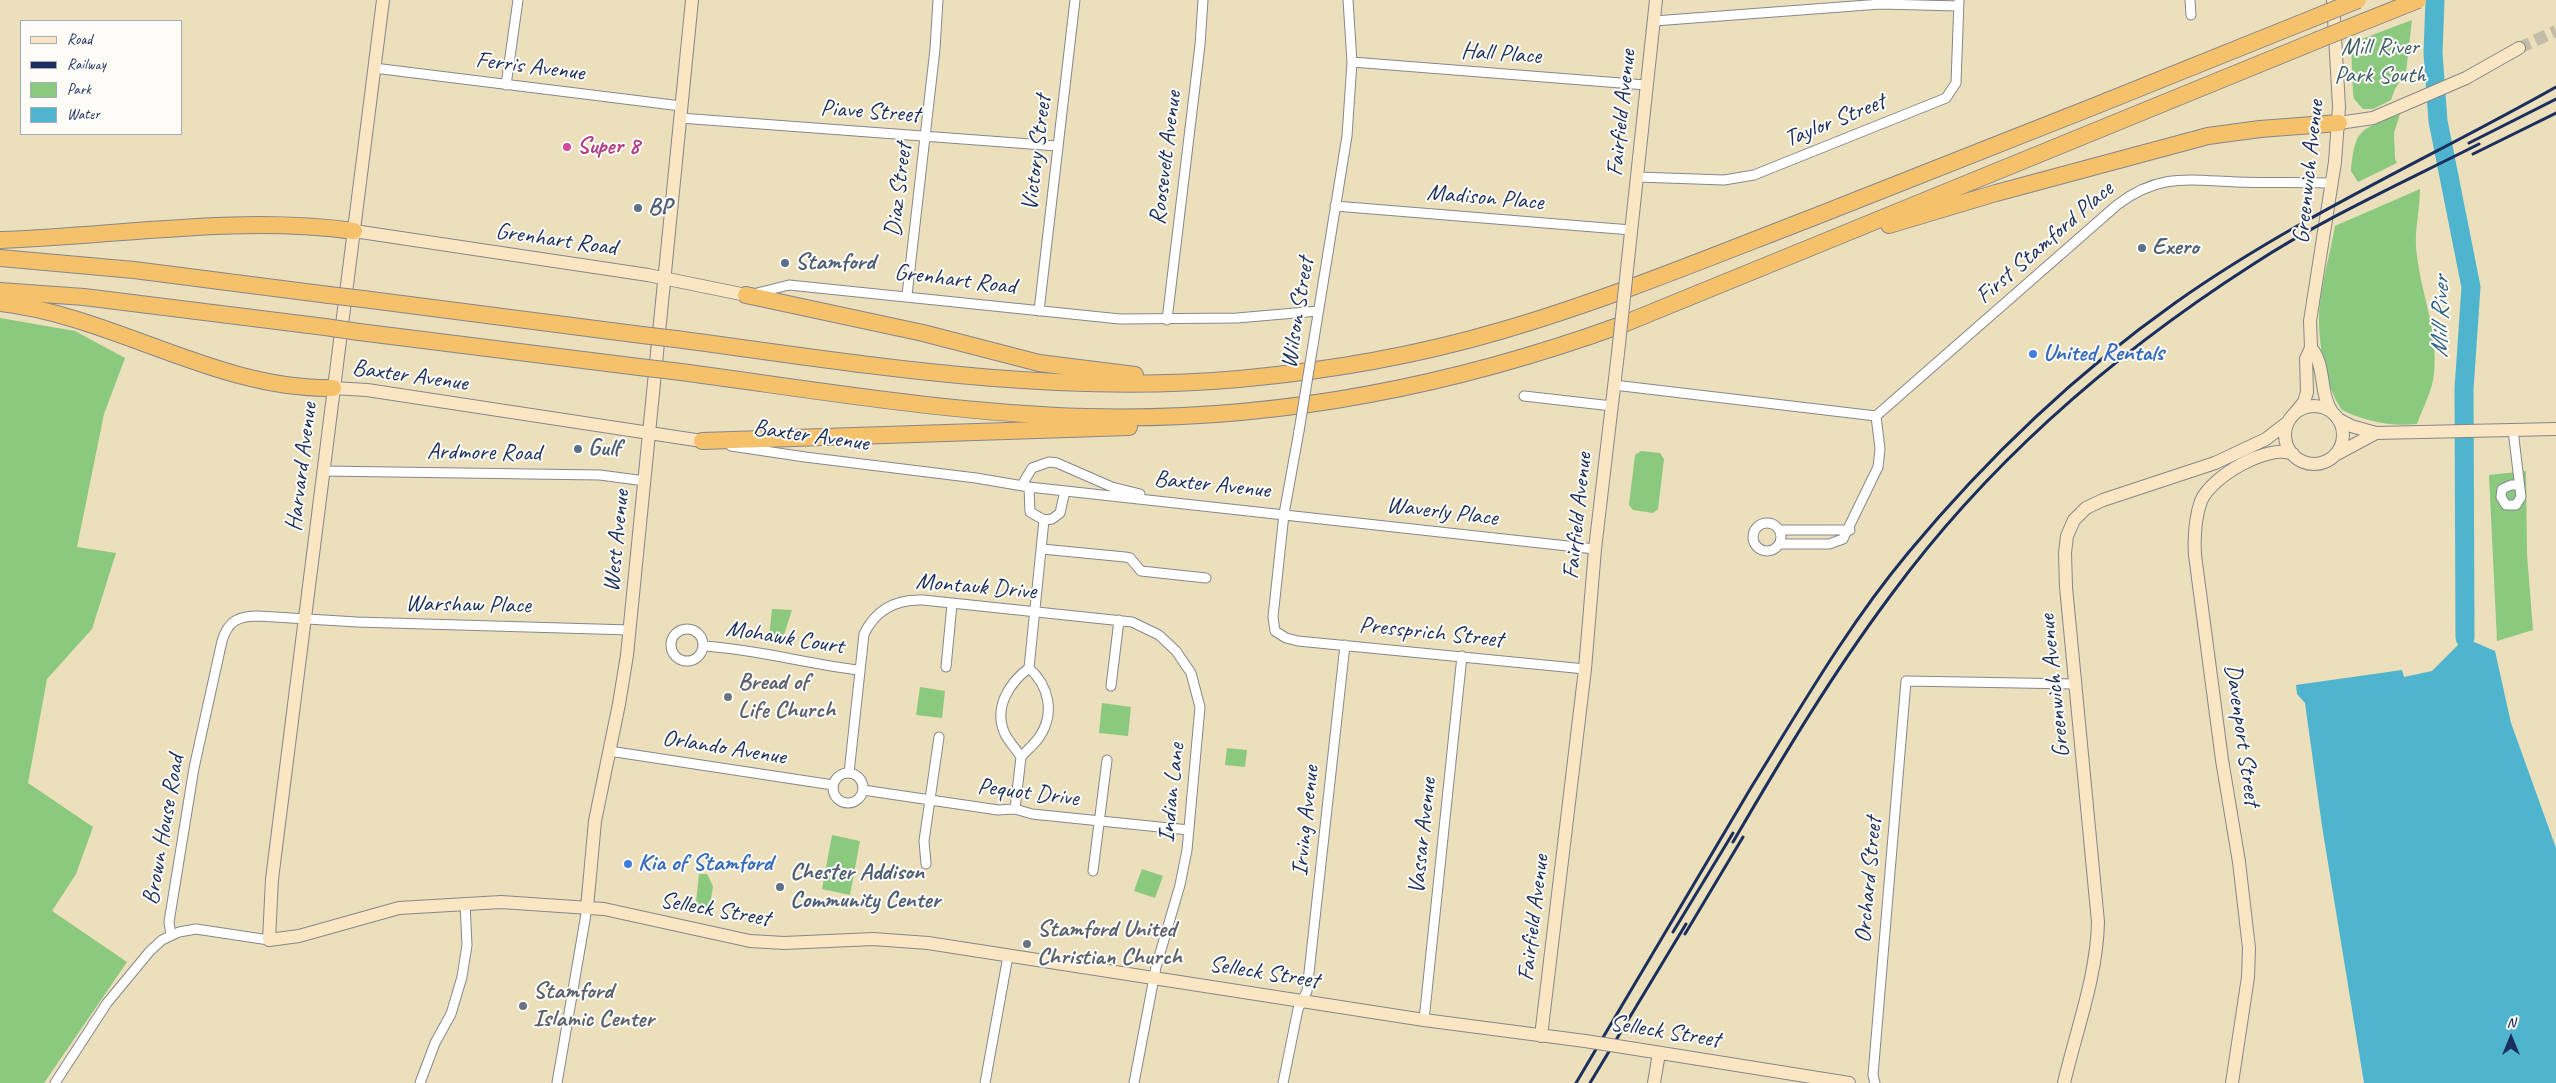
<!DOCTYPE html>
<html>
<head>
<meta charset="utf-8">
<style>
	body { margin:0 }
	#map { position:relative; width:2556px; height:1083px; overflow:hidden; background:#ecdfbc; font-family:Caveat,sans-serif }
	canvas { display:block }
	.legend { position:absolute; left:20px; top:20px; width:162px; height:115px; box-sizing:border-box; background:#fdfcf7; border:1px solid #a3aaba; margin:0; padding:6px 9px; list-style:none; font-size:15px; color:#1b2f5e }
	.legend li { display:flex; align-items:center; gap:10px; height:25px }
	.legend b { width:25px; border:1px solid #a3aaba }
	.north { position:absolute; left:2486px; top:1013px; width:50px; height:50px; -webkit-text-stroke:4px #fdfcf7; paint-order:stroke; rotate:0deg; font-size:14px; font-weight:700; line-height:20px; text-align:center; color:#1b2f5e }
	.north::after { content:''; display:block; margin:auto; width:18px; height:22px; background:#1b2f5e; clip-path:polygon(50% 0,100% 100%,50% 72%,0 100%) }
</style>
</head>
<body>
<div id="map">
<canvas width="2556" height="1083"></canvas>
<ul class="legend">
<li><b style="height:6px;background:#fbe6c4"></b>Road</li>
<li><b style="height:6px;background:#1b2f5e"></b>Railway</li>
<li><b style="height:14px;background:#8bc97f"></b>Park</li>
<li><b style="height:14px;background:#4fb4ce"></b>Water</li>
</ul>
<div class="north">N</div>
</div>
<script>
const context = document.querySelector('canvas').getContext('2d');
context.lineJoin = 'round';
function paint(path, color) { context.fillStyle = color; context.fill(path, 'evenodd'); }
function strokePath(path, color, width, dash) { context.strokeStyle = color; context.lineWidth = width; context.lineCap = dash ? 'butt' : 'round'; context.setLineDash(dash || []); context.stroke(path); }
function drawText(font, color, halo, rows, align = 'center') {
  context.font = font + ' Caveat,sans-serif'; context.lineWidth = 4; context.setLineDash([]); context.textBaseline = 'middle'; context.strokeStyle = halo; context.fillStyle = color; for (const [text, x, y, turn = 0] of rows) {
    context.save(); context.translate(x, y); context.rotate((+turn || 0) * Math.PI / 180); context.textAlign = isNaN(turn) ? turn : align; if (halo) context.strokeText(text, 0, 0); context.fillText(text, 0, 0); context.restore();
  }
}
const green = new Path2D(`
	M 2412,20 L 2406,72 L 2395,89 L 2391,100 L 2373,109 L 2363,109 L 2354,99 L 2353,93 L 2351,43 Z
	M 2400,114 L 2394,133 L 2395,159 L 2397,163 L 2358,182 L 2351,171 C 2355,127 2361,130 2400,114 Z
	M 2420,189 C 2420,208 2415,228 2416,246 C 2419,290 2439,330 2434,374 C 2432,392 2423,407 2417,424 C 2391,427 2365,421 2342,410 C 2325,386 2318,342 2319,313 C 2321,285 2330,254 2335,226 Z
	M 0,318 L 75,331 L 125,358 L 104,414 L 77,547 L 116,553 L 92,629 L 47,679 L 28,783 L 93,827 L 76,874 L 52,911 L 127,962 L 44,1083 L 0,1083 Z
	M 1641,451 L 1660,453 L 1664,459 L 1658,509 L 1653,513 L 1633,510 L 1629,505 L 1635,455 Z
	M 2526,471 L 2527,555 L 2533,630 L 2497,641 L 2489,475 Z
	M 772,609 L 792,610 L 782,641 L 769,638 Z
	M 920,687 L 945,691 L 942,718 L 916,715 Z
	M 1102,703 L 1131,707 L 1128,736 L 1099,733 Z
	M 1227,748 L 1247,750 L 1245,767 L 1225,765 Z
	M 832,835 L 860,841 L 850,895 L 822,889 Z
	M 1142,869 L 1163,876 L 1155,898 L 1134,891 Z
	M 699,874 L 707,874 L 713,886 L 709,913 L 695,912 Z`);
const water = new Path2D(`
	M 2465,638 L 2495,651 L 2511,723 L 2556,848 L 2556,1083 L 2364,1083 L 2322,826 L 2305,703 L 2297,694 L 2296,685 L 2402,670 L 2404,677 L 2432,671 Z`);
const river = new Path2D(`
	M 2435,0 L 2433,53 L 2438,121 L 2471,287 L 2464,389 L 2465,638`);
const secondaryTunnel = new Path2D(`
	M 2519,48 L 2556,31`);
const street = new Path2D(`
	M 2190,0 L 2191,15
	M 1654,21 L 1881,4 L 1958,6
	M 1352,62 L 1646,85
	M 374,68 L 681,106
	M 506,85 L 518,0
	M 680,118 L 1057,146
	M 1637,177 L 1724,180 L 1754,175 L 1946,98 L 1956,83 L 1959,0
	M 1335,206 L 1631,230
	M 757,293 L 789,285 L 1120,319 L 1237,318 L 1318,311
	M 907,295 L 935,49 L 938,0
	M 1039,311 L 1075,0
	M 1167,320 L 1200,45 L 1203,0
	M 1313,345 L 1347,136 L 1352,62 L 1348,0
	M 1614,385 L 1876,416 L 2117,205 C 2159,173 2188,180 2236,182 C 2268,183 2300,182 2332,183
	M 1524,396 L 1612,406
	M 2513,430 L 2521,497 L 2516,505 L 2506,505 L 2501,497 L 2502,489 L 2511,485 L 2519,485
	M 1299,431 L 1284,514 L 1273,617 L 1275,631 L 1286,638 L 1298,641 L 1585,669
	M 731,446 L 805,457 L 976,478 L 1029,487 L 1595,549
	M 323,471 L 600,475 L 645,481
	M 1022,485 L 1032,468 L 1049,462 L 1057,463 L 1112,487 L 1140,494
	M 1029,487 L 1030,512 L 1044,520 L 1052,519 L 1060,513 L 1065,491
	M1753 537a14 14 0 1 1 28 0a14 14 0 1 1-28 0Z
	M 1780,530 L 1850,530
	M 1780,544 L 1829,544 L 1843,539 L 1878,467 L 1880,449 L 1876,416
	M 1042,549 L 1125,557 L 1130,558 L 1141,571 L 1206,578
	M671 645a16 16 0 1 1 32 0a16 16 0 1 1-32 0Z
	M 703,646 C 756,649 807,664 859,670
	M 946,667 L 952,604
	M 1029,668 L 1044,520
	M 1111,686 L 1119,620
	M 609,751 L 833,785
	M 1021,757 C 1016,749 1009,742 1005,734 C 993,708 1009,683 1029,668
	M 1021,757 C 1027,750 1035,744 1040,736 C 1055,713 1049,686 1029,668
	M 849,773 L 864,634 C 876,609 896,599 923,600 L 1132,622 L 1159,635 L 1176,651 L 1191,673 L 1200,707 L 1187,850 L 1180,885 L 1156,967 L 1134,1083
	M833 788a15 15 0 1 1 30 0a15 15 0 1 1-30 0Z
	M 863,790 L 998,810 L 1015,809 L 1032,814 L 1189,830
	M 1015,809 L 1021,757
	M 926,864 L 924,841 L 939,737
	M 1093,871 L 1107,760
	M 171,935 L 169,922 L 194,768 L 222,641 C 228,621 238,616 258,616 L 357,622 L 630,630
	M 1424,1020 L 1462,656
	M 55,1083 L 107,1003 L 150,951 L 162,940 L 179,932 L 196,929 L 269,940
	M 420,1083 L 435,1043 L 451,1014 L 462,977 L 467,945 L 465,903
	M 557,1083 L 587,908
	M 985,1083 L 1008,956
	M 1283,1083 L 1298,1009 L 1307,991 L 1345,645
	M 1875,1083 L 1873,1075 L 1906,681 L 2075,684`);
const secondary = new Path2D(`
	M 383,0 L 272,879 L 269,940 L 299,936 L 399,908 L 501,902 L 604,909 L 750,941 L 784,943 L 873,939 L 928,943 L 1424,1020 L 1585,1041
	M 2339,123 L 2373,118 L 2466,78 L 2519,48
	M 354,231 L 648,275 L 746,295
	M 1628,260 L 1656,0
	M 2311,348 C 2326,365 2319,393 2332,412
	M 333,388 L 367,390 L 702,441
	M2285 435a29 29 0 1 1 58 0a29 29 0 1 1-58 0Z
	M 2295,413 L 2304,402 L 2307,392 L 2306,359 L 2311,348 L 2310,321 L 2335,162 L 2339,107 L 2333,0
	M 2338,419 L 2351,426 L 2376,433 L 2556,429
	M 2335,455 L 2376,433
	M 587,908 L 595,821 L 619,704 L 627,655 L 692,0
	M 1541,1036 L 1585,669 L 1595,549 L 1618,353
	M 1636,1049 L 1849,1083
	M 1654,1083 L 1659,1053
	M 2064,1083 C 2076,1031 2097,976 2098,922 L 2066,587 L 2065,553 L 2067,536 L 2074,520 L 2086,508 L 2103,500 L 2215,463 L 2266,439 L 2288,422
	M 2232,1083 L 2248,977 L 2249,948 L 2239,862 L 2222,760 L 2195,555 C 2194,537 2195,518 2201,501 C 2211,477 2268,443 2293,454`);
const highway = new Path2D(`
	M 1889,225 L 1996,193 L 2208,136 L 2260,129 L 2339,123
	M 0,240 C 117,236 237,215 354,231
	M 0,258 L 134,270 L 329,295
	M 0,291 L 84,297 L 325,327
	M 746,295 L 923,333 L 1039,363 L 1135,375
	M 363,299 L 642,335
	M 0,303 C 115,316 216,390 333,388
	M 359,332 L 639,367
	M 676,339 C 862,364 1050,396 1239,379 C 1327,371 1415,356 1500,331 C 1607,300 1710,257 1814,217 C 1982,151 2149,85 2316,17
	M 673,371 C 810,389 947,413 1086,417 C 1269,422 1450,387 1621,325 L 2318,40
	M 702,441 L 1129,427`);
const rail = new Path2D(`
	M 2469,143 L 2556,99
	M 2473,154 L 2556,113
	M 1733,842 C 1782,758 1832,674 1891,595 C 1988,463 2115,353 2252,265 C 2324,218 2402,183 2479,144
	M 1673,932 L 1733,833
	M 1685,934 L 1743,837
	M 1576,1083 C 1634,984 1693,885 1752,786 C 1801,707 1848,625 1908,553 C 1986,459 2075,374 2175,303 C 2295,218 2428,159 2556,87
	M 1590,1083 L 1686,924`);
const streetBridge = new Path2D(`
	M 1299,431 L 1313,345`);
const secondaryBridge = new Path2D(`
	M 1618,353 L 1628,260
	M 1585,1041 L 1636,1049`);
const highwayBridge = new Path2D(`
	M 2316,17 L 2358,0
	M 2318,40 L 2418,0
	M 329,295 L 363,299
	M 325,327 L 359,332
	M 642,335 L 676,339
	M 639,367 L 673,371`);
const markers = [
	[567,147,5,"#d1479c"],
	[638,208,5,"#5c6f8a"],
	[2142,248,5,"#5c6f8a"],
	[785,263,5,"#5c6f8a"],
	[2033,354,5,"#3f7fe0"],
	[578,449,5,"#5c6f8a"],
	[728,697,5,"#6b7280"],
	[628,864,5,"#3f7fe0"],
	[780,887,5,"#5c6f8a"],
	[1027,944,5,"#6b7280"],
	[523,1006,5,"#6b7280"]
];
const parkNames = [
	["Mill River",2380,48],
	["Park South",2380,76]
];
const streetNames = [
	["Hall Place",1501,54,4],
	["Ferris Avenue",530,67,7],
	["Piave Street",870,112,4],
	["Fairfield Avenue",1622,113,-84],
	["Taylor Street",1835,121,-22],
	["Victory Street",1037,153,-83],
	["Roosevelt Avenue",1166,158,-83],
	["Greenwich Avenue",2309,172,-84],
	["Diaz Street",899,190,-83],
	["Madison Place",1485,198,5],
	["Grenhart Road",556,240,8],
	["First Stamford Place",2045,243,-41],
	["Grenhart Road",955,280,7],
	["Wilson Street",1298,313,-81],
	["Baxter Avenue",410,376,8],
	["Baxter Avenue",811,436,8],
	["Ardmore Road",484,453,1],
	["Harvard Avenue",302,467,-83],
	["Baxter Avenue",1212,485,6],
	["Waverly Place",1442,512,7],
	["Fairfield Avenue",1578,516,-84],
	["West Avenue",617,541,-84],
	["Montauk Drive",976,587,5],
	["Warshaw Place",468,605,1],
	["Pressprich Street",1431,633,6],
	["Mohawk Court",785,638,9],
	["Greenwich Avenue",2055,686,-96],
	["Davenport Street",2242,735,82],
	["Orlando Avenue",724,748,9],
	["Pequot Drive",1028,793,7],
	["Indian Lane",1172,793,-84],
	["Irving Avenue",1306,821,-84],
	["Brown House Road",164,830,-80],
	["Vassar Avenue",1423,836,-84],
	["Orchard Street",1869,880,-85],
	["Selleck Street",715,910,10],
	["Fairfield Avenue",1534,918,-83],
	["Selleck Street",1264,973,9],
	["Selleck Street",1665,1032,9]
];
const hotelNames = [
	["Super 8",577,147]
];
const serviceNames = [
	["BP",648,208],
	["Exero",2152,248],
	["Stamford",795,263],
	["Gulf",588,449],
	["Chester Addison",790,873],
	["Community Center",790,901]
];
const shopNames = [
	["United Rentals",2043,354],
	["Kia of Stamford",638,864]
];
const worshipNames = [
	["Bread of",738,683],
	["Life Church",738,711],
	["Stamford United",1037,930],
	["Christian Church",1037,958],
	["Stamford",533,992],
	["Islamic Center",533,1020]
];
const waterNames = [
	["Mill River",2441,317,-89]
];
paint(green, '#8bc97f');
paint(water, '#4fb4ce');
strokePath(river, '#4fb4ce', 19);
strokePath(secondaryTunnel, '#c2bca9', 12, [12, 6]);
strokePath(street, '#84878d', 11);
strokePath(secondary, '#84878d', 14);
strokePath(highway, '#84878d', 18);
strokePath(street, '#fff', 9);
strokePath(secondary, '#fbe6c4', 12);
strokePath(highway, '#f6c16b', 16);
strokePath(rail, '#1b2f5e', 3);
strokePath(streetBridge, '#84878d', 11, []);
strokePath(secondaryBridge, '#84878d', 14, []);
strokePath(highwayBridge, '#84878d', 18, []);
strokePath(streetBridge, '#fff', 9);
strokePath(secondaryBridge, '#fbe6c4', 12);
strokePath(highwayBridge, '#f6c16b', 16);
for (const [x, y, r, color] of markers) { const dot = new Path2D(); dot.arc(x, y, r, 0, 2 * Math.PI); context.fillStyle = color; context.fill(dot); strokePath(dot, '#fdfcf7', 2); }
drawText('24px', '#3d5d68', '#fdfcf7', parkNames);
drawText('24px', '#1b2f5e', '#fdfcf7', streetNames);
drawText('bold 24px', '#b23c85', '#fdfcf7', hotelNames, 'left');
drawText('bold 24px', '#4e5e75', '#fdfcf7', serviceNames, 'left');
drawText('bold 24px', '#366cbe', '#fdfcf7', shopNames, 'left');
drawText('bold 24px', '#5b616d', '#fdfcf7', worshipNames, 'left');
drawText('italic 25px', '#2d5e85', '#fdfcf7', waterNames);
</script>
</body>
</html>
